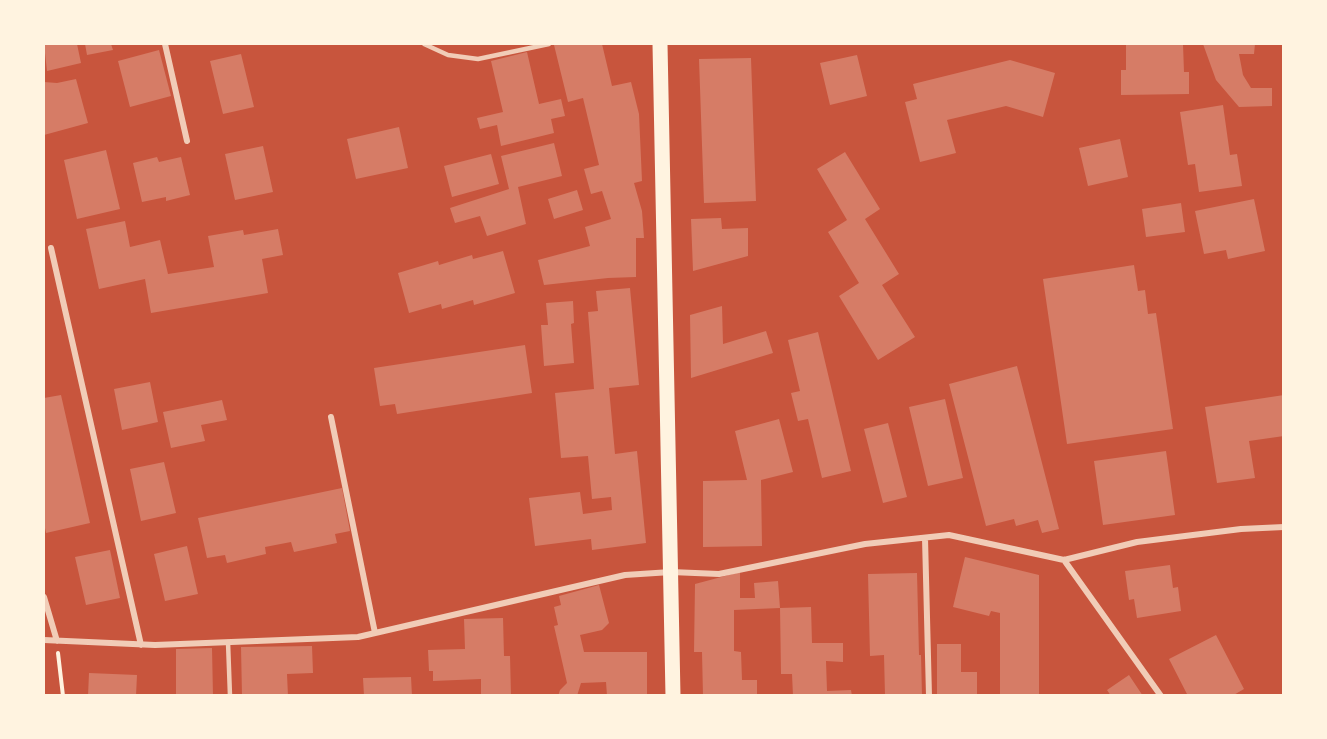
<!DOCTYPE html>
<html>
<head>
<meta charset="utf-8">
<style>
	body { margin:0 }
	#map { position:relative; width:1327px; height:739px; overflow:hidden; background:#c8553d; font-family:Merriweather,serif }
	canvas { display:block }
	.frame { position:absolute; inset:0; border:45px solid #fff3e0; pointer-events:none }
</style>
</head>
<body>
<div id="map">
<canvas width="1327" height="739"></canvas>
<div class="frame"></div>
</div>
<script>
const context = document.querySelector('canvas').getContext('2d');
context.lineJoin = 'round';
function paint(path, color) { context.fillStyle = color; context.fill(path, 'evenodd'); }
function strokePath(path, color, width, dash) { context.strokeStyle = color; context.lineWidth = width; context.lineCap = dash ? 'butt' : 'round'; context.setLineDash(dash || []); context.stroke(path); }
const building = new Path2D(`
	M 44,44 L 77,44 L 81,63 L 47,71 Z
	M 85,44 L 111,44 L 113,50 L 87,55 Z
	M 559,44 L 602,44 L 612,86 L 631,82 L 639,114 L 642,181 L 634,183 L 642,211 L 644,238 L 636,238 L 636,277 L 608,278 L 544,285 L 538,260 L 590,246 L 585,227 L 611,219 L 602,191 L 591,194 L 584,169 L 599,165 L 583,98 L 568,102 L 554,45 Z
	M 1126,44 L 1183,44 L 1184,72 L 1189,72 L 1189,94 L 1121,95 L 1121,70 L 1126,70 Z
	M 1203,44 L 1255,44 L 1254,54 L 1239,54 L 1243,75 L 1251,88 L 1272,88 L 1272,106 L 1239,107 L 1216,80 Z
	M 159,50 L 171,96 L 130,107 L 118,61 Z
	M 527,52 L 539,104 L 561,99 L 565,116 L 551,119 L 554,133 L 501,146 L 497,125 L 480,129 L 477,118 L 503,112 L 491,61 Z
	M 241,54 L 254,107 L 223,114 L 210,61 Z
	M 857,55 L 867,96 L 830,105 L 820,63 Z
	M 751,58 L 756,201 L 704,203 L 699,59 Z
	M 1010,60 L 1055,73 L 1043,117 L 1006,106 L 947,120 L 956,153 L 920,162 L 905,102 L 917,99 L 913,84 Z
	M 76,79 L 88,123 L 44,135 L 44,82 L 57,83 Z
	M 1223,105 L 1230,155 L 1237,154 L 1242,186 L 1199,192 L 1195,164 L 1188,165 L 1180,112 Z
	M 399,127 L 408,168 L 356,179 L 347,139 Z
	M 1120,139 L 1128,177 L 1088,186 L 1079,148 Z
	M 554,143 L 562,176 L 518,187 L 526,224 L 487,236 L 480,216 L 455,223 L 450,208 L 509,189 L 501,156 Z
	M 263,146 L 273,192 L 235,200 L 225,154 Z
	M 106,150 L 120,209 L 77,219 L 64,160 Z
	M 845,152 L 880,209 L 865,219 L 899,274 L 882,285 L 915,337 L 878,360 L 839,296 L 859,283 L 828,232 L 847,220 L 817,169 Z
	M 491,154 L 499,184 L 452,197 L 444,166 Z
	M 157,157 L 159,162 L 181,157 L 190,195 L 166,201 L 166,197 L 142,202 L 133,163 Z
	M 577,190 L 583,210 L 554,219 L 548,199 Z
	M 1254,199 L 1265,251 L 1228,259 L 1226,250 L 1204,254 L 1195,211 Z
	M 1181,203 L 1185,232 L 1146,237 L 1142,209 Z
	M 721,218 L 722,229 L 748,228 L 748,256 L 693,271 L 691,219 Z
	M 125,221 L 130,247 L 160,240 L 168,274 L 214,267 L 208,236 L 243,230 L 244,235 L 278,229 L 283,255 L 262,259 L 268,293 L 151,313 L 145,279 L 99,289 L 86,229 Z
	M 503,251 L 515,293 L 474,305 L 473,300 L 442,309 L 441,304 L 409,313 L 398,273 L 438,261 L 439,265 L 472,255 L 473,259 Z
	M 1134,265 L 1138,291 L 1145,290 L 1148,314 L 1156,313 L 1173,429 L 1067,444 L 1043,279 Z
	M 630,288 L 639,385 L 609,388 L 615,454 L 637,451 L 646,543 L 592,550 L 591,539 L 535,546 L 529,498 L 580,492 L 583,514 L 612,510 L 611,497 L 592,499 L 588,456 L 561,458 L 555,393 L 594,389 L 588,312 L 598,311 L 596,291 Z
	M 573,301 L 574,323 L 571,324 L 574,363 L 544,366 L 541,325 L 548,325 L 546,303 Z
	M 722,306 L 723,344 L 766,331 L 773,353 L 691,378 L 690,315 Z
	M 818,332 L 851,471 L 822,478 L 808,419 L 798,421 L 791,393 L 800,391 L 788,340 Z
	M 525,345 L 532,393 L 397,414 L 395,404 L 380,406 L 374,368 Z
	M 1017,366 L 1059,529 L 1042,533 L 1038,520 L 1016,526 L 1014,519 L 986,526 L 949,384 Z
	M 150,382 L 158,422 L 122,430 L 114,389 Z
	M 61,395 L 90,523 L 46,533 L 44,523 L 44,398 Z
	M 1284,395 L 1284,436 L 1249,441 L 1255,478 L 1217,483 L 1205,407 Z
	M 945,399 L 963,478 L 928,486 L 909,407 Z
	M 222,400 L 227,420 L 201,425 L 205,441 L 171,448 L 163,412 Z
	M 779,419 L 793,472 L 761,480 L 762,546 L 703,547 L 703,481 L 747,480 L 735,431 Z
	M 888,423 L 907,497 L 883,503 L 864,429 Z
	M 1166,451 L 1175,515 L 1103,525 L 1094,461 Z
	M 164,462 L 176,513 L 141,521 L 130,469 Z
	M 342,488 L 350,531 L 335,534 L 337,543 L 294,552 L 291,542 L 265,547 L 266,554 L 227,563 L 225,555 L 207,558 L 198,518 Z
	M 187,546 L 198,594 L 165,601 L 154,554 Z
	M 110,550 L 120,598 L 86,605 L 75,557 Z
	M 965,557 L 1039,575 L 1039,696 L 1000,696 L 1000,613 L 991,611 L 989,616 L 953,607 Z
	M 1170,565 L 1173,588 L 1178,587 L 1181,611 L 1137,618 L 1134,599 L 1129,600 L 1125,571 Z
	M 740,572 L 740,598 L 755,598 L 754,583 L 778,581 L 780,608 L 734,610 L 734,651 L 741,652 L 742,680 L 757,680 L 757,696 L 703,696 L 702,652 L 694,652 L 695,584 Z
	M 917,573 L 919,655 L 921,655 L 922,696 L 885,696 L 884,655 L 870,656 L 868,574 Z
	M 599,585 L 609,623 L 602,630 L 580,635 L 584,652 L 647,652 L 647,696 L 607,696 L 606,682 L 581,683 L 577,696 L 558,696 L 560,690 L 567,683 L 554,626 L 558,625 L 554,607 L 561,605 L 559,596 Z
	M 811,607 L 812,643 L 843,643 L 843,662 L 826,661 L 827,691 L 851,690 L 852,696 L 793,696 L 792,674 L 781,674 L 780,608 Z
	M 503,618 L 504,656 L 510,656 L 511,696 L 481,696 L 481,679 L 433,681 L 433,671 L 429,671 L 428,650 L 465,649 L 464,619 Z
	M 1216,635 L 1244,689 L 1232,696 L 1188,696 L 1169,659 Z
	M 937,644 L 961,644 L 961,672 L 977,672 L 977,696 L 937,696 Z
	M 312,646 L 313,673 L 287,674 L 288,696 L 242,696 L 241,647 Z
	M 212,648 L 213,696 L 176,696 L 176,649 Z
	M 89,673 L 137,675 L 136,696 L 88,696 Z
	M 1129,675 L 1143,696 L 1111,696 L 1107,690 Z
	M 411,677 L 412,696 L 364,696 L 363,678 Z`);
const path = new Path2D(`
	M 58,653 L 63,696`);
const service = new Path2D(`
	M 424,44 L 448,55 L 478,59 L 549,44
	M 228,642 L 230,696`);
const minor = new Path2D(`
	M 165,44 L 187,141
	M 51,248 L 141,645
	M 331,417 L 375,633
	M 925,538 L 929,696
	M 1064,560 L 1161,696
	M 44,597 L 57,641
	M 44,640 L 155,645 L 358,637 L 625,575 L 671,572 L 719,574 L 865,544 L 949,535 L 1064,560 L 1137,542 L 1241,529 L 1284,527`);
const primary = new Path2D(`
	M 660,44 L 673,696`);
paint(building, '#d67c66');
strokePath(path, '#fff3e0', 4);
strokePath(service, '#f1ccb7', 4.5);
strokePath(minor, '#f1ccb7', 6);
strokePath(primary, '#fff3e0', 15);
</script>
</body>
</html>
